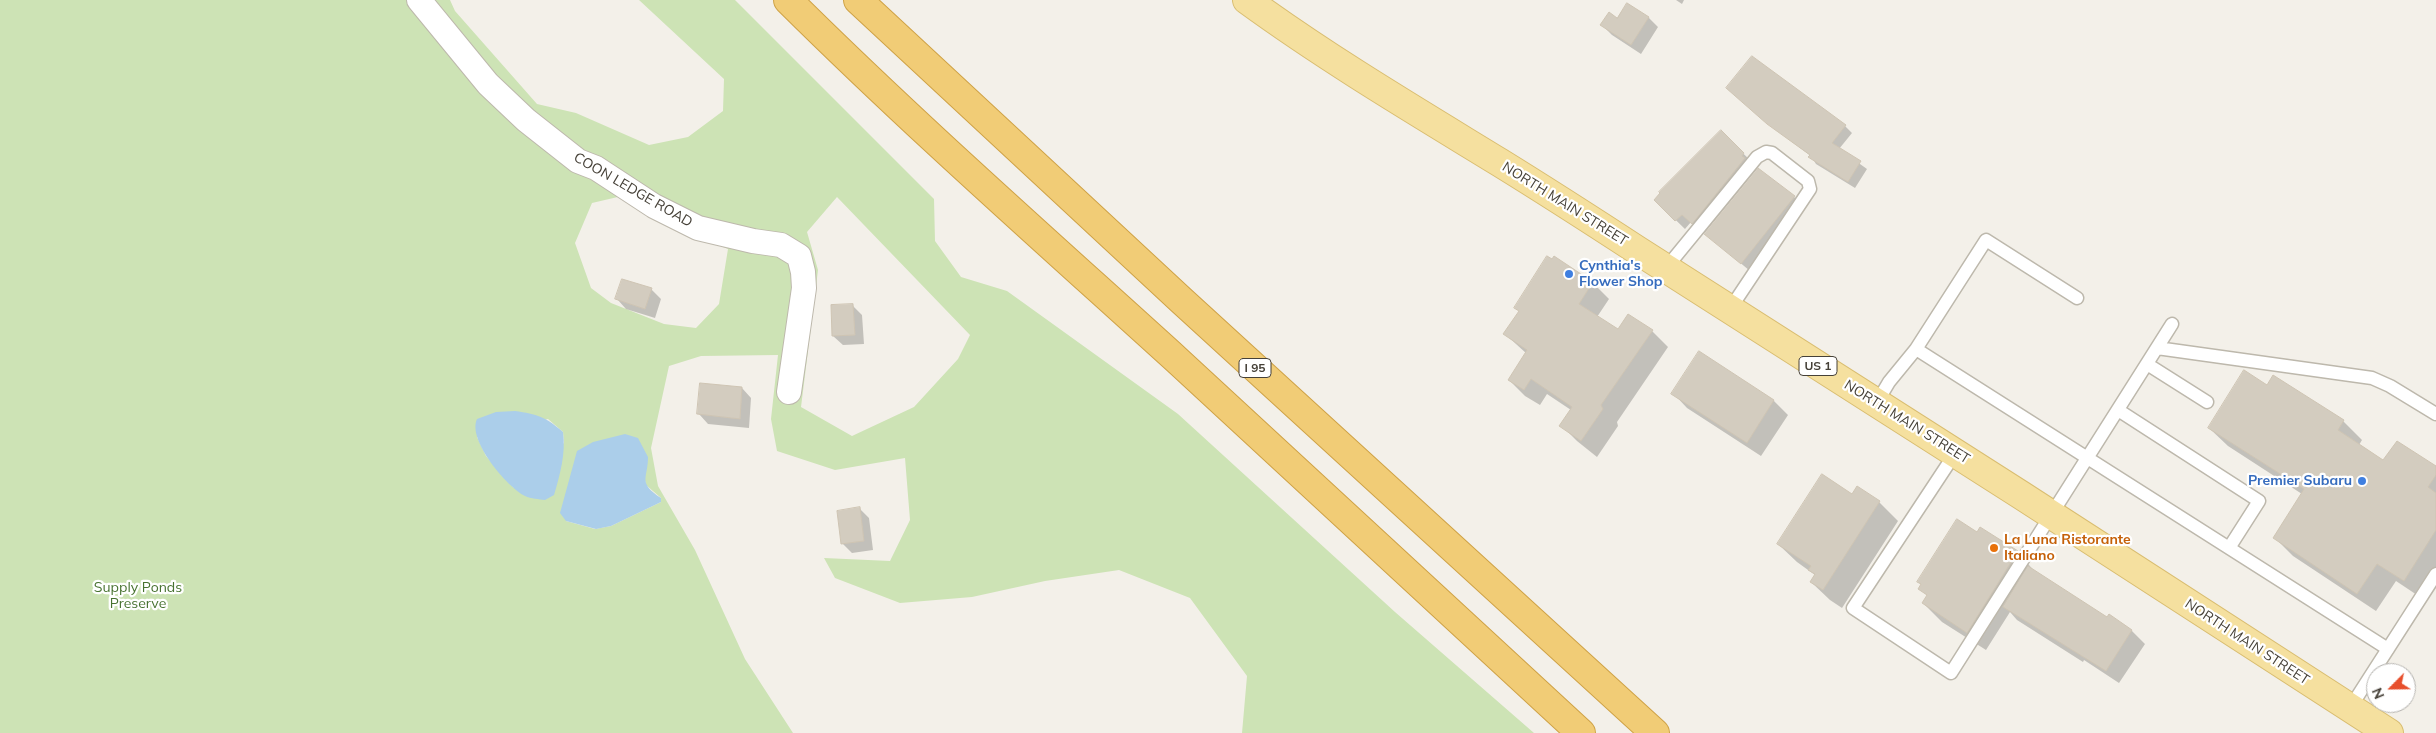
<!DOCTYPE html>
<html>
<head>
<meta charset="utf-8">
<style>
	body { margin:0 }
	#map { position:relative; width:2436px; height:733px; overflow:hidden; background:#f3f0e9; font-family:Mulish,sans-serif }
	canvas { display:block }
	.north { position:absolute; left:2366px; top:663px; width:50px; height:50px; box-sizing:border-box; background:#fff; border:1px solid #b5b3af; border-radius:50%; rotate:247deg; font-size:14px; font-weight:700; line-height:20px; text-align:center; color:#464138 }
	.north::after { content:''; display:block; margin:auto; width:18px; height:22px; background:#e74f2c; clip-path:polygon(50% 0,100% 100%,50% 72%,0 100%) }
</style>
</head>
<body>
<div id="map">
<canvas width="2436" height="733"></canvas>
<div class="north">N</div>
</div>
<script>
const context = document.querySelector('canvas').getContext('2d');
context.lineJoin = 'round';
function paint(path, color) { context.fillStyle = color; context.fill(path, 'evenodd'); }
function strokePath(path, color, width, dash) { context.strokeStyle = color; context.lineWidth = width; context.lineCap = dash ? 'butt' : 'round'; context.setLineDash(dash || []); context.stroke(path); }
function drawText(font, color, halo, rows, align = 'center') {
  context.font = font + ' Mulish,sans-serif'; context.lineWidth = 4.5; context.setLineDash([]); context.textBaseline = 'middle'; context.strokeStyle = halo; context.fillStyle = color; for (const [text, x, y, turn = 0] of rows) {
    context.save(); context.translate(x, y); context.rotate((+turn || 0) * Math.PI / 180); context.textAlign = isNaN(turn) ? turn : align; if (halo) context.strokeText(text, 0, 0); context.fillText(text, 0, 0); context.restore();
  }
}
const green = new Path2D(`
	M 0,0 L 450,0 L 455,11 L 537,104 L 576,113 L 649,145 L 688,137 L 723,111 L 724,79 L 639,0 L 735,0 L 934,199 L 935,241 L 961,277 L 1007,291 L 1178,414 L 1395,612 L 1534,733 L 1242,733 L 1247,676 L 1190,598 L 1119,570 L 1045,581 L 972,597 L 900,603 L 835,578 L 824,558 L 890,561 L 910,520 L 905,458 L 835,470 L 777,451 L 771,419 L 778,355 L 701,356 L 669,366 L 651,448 L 658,486 L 695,550 L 745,659 L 793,733 L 0,733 ZM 622,196 L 652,219 L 728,249 L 719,304 L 696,328 L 664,324 L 611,303 L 591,288 L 575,243 L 592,203 ZM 837,197 L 970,335 L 958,359 L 914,407 L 852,436 L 801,407 L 818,270 L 807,232 ZM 548,419 L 563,432 L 564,443 L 514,488 L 486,456 L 477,437 ZM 646,472 L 644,476 L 646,485 L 661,498 L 661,502 L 611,526 L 595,529 L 566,521 Z`);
const water = new Path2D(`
	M 515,411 C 537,414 546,417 563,432 C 566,453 560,475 554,495 L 545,500 C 539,499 531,499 525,496 C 507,487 467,440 477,419 L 496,412 Z
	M 625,434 L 638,438 L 648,457 C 648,479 637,482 661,498 L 661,502 L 611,526 L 596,529 L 566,521 L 560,513 L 577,451 L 593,442 Z`);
const shadow = new Path2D(`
	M 1676,0 L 1684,0 L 1682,4 Z
	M 1628,4 L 1649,18 L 1658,27 L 1641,54 L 1612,35 L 1602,25 L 1618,20 Z
	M 1727,88 L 1845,126 L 1852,133 L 1839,149 L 1867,169 L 1855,188 L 1816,164 L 1811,156 L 1776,130 Z
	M 1721,132 L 1752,162 L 1701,231 L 1691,222 L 1685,229 L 1655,200 Z
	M 1794,197 L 1802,205 L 1750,271 L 1706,234 Z
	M 1554,258 L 1593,283 L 1609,299 L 1597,317 L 1618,330 L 1628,316 L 1652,331 L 1668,347 L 1617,422 L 1618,426 L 1597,457 L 1577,441 L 1561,425 L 1571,410 L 1547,394 L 1540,405 L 1525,396 L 1509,380 L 1527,354 L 1505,334 Z
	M 651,289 L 661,299 L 655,318 L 626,309 L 617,299 Z
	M 853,306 L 862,315 L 864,344 L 843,345 L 833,336 Z
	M 1699,352 L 1774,401 L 1788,415 L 1761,456 L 1687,408 L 1673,393 Z
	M 2267,386 L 2343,421 L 2362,440 L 2359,445 L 2384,462 L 2436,467 L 2436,578 L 2423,599 L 2396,581 L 2376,611 L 2293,556 L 2274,537 L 2302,494 L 2228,446 L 2209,428 Z
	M 742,388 L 751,398 L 749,428 L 708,424 L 699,414 Z
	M 1879,502 L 1898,521 L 1842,608 L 1830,600 L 1811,582 L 1815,575 L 1797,562 L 1778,544 Z
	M 860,509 L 869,518 L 873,550 L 852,553 L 842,543 Z
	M 1980,528 L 2018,552 L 2035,572 L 2107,619 L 2109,616 L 2132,631 L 2145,644 L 2119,683 L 2084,660 L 2083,662 L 2017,620 L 2010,612 L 1986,650 L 1942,622 L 1923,603 L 1928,596 L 1920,589 L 1922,585 L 1918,582 L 1977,534 Z`);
const building = new Path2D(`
	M 1627,3 L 1649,17 L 1631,45 L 1600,25 L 1609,12 L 1617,18 Z
	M 1752,56 L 1846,125 L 1832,143 L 1861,161 L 1848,182 L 1808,157 L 1810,155 L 1767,124 L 1726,88 Z
	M 1721,130 L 1744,153 L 1742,156 L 1745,158 L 1692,224 L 1682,215 L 1675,221 L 1654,200 L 1660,193 L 1659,192 Z
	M 1758,168 L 1795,196 L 1741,264 L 1704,234 Z
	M 1547,256 L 1552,259 L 1554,256 L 1593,282 L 1579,304 L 1618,329 L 1628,314 L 1653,330 L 1601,405 L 1603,409 L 1581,441 L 1559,426 L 1572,407 L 1531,379 L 1524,390 L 1508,380 L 1527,350 L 1503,334 L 1519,311 L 1514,308 Z
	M 622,279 L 652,288 L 645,309 L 615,299 Z
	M 853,304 L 855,335 L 832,336 L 831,305 Z
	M 1699,351 L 1774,400 L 1747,443 L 1671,394 Z
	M 2244,370 L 2267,385 L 2273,375 L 2344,420 L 2338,430 L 2383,460 L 2397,441 L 2436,466 L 2436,475 L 2428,487 L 2436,493 L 2436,530 L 2404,581 L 2377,564 L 2357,594 L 2273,538 L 2304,489 L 2208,428 Z
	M 700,383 L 742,387 L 740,419 L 697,414 Z
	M 1822,474 L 1852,494 L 1857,486 L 1880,501 L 1823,590 L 1810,582 L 1815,574 L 1808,570 L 1811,566 L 1777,544 Z
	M 860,507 L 864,541 L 841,544 L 837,511 Z
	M 1957,519 L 1977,532 L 1980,527 L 2018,551 L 1967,633 L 1922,603 L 1927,595 L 1918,589 L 1921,584 L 1917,582 Z
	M 2028,566 L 2107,617 L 2109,614 L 2132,630 L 2106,671 L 2003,607 Z`);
const service = new Path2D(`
	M 1666,268 L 1757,157 L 1766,152 L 1772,153 L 1808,181 L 1810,189 L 1730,309
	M 2157,348 L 2372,378 L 2390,386 L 2436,414
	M 1916,349 L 2388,649
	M 2147,364 L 2207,402
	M 1876,404 L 1889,382 L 1916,349 L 1986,240 L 2077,298
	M 2118,410 L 2259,501 L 2229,548
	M 1956,452 L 1853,608 L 1951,673 L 2172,324
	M 2350,708 L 2436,574`);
const minor = new Path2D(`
	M 419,0 L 488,84 L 526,120 L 578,161 L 596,168 L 654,206 L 698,228 L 753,241 L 781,245 L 799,256 L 803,272 L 804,288 L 789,392`);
const primary = new Path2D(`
	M 1247,0 C 1328,59 1414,110 1499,162 C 1546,191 1591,220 1637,250 C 1889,410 2139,570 2389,733`);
const motorway = new Path2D(`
	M 788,0 C 914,125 1047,242 1178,361 C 1313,484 1446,610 1581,733
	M 858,0 L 1181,300 L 1655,733`);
const markers = [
	[1569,274,5,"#3f7fe0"],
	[2362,481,5,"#3f7fe0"],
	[1994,548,5,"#e8710a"]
];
const shields = [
	[1818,366,38],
	[1255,368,32]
];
const shieldNames = [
	["US 1",1818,366],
	["I 95",1255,368]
];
const streetNames = [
	["COON LEDGE ROAD",633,190,30],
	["NORTH MAIN STREET",1565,204,32],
	["NORTH MAIN STREET",1907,422,32],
	["NORTH MAIN STREET",2247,642,33]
];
const shopNames = [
	["Cynthia's",1579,266],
	["Flower Shop",1579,282],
	["Premier Subaru",2352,481,"right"]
];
const foodNames = [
	["La Luna Ristorante",2004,540],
	["Italiano",2004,556]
];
const parkNames = [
	["Supply Ponds",138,588],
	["Preserve",138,604]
];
paint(green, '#cde3b5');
paint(water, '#abceea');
paint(shadow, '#0003');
paint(building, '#d3ccbf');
strokePath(building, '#cec4b3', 1);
strokePath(service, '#bdb8ac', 15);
strokePath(minor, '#bdb8ac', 26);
strokePath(primary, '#d9bd70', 30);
strokePath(motorway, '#cfa246', 30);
strokePath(service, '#fff', 12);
strokePath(minor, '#fff', 24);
strokePath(primary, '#f5e09f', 28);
strokePath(motorway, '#f1cc76', 28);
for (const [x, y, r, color] of markers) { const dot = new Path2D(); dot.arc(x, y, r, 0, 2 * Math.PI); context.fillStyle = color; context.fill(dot); strokePath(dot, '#fff', 2); }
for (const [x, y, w] of shields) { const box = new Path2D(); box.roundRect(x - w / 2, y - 9.5, w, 19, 4); context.fillStyle = '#fff'; context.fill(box); strokePath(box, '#464138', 1); }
drawText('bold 12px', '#464138', null, shieldNames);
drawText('14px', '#464138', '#fff', streetNames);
drawText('bold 14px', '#366cbe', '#fff', shopNames, 'left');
drawText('bold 14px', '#c56008', '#fff', foodNames, 'left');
drawText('14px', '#477230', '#fff', parkNames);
</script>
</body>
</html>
